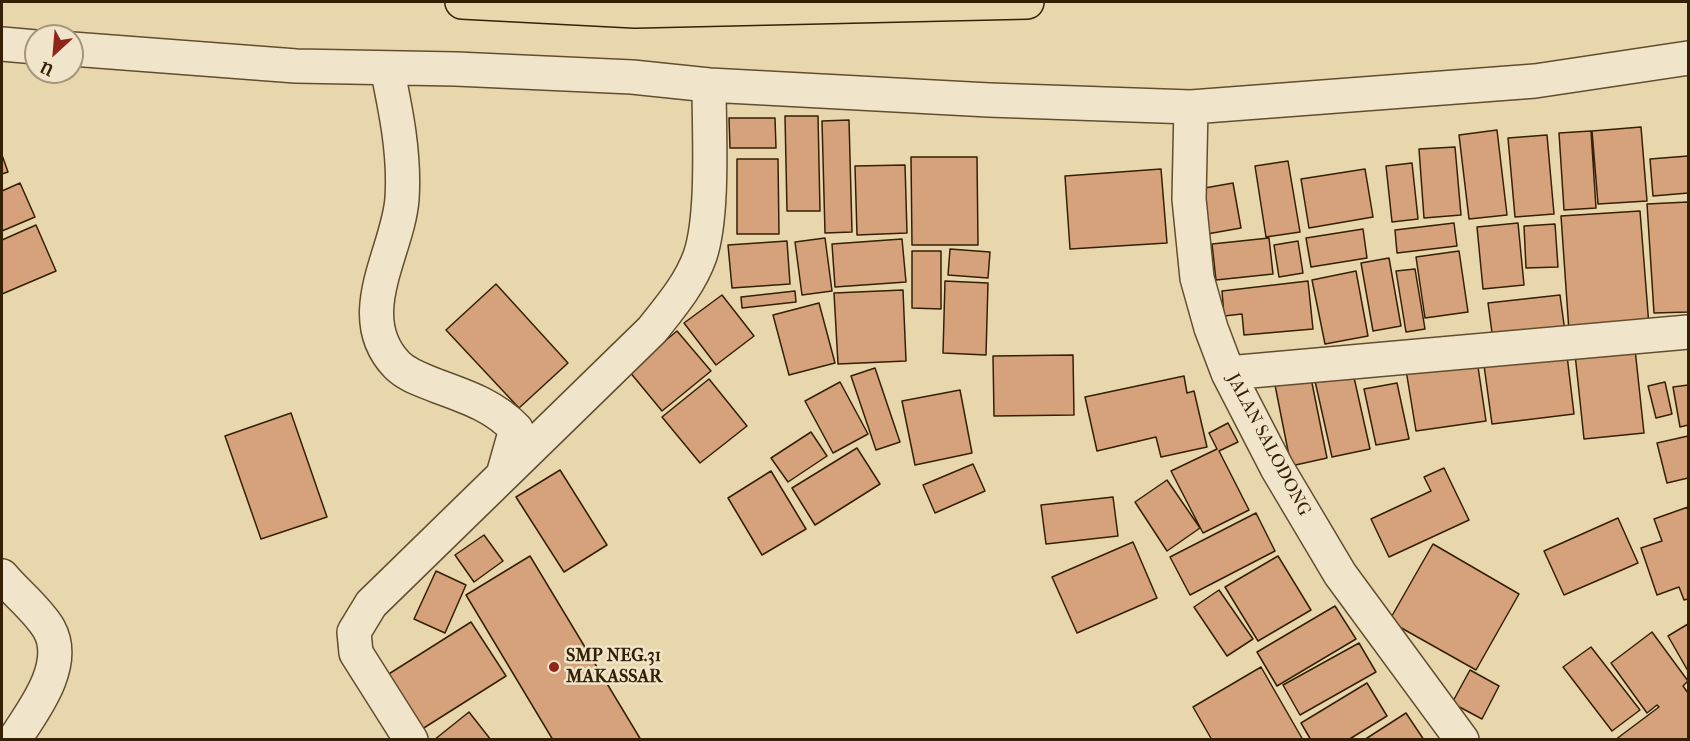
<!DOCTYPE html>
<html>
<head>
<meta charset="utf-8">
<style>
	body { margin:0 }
	#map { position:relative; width:1690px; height:741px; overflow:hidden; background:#e8d7ad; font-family:"IM FELL French Canon",serif }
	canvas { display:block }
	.frame { position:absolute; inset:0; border:3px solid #352004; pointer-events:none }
	.north { position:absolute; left:24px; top:24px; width:60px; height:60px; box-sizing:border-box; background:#f0e5ca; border:2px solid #a5967b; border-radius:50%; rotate:206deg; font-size:16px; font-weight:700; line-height:24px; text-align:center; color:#352004 }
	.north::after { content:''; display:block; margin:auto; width:21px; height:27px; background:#8f2418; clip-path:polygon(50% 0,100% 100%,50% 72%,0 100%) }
</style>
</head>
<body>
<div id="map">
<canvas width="1690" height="741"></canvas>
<div class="frame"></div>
<div class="north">U</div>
</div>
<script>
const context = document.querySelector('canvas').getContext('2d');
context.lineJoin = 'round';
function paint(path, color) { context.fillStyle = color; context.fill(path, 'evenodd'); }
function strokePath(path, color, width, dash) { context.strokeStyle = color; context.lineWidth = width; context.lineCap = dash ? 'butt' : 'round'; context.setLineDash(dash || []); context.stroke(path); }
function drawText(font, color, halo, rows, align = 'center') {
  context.font = font + ' "IM FELL French Canon",serif'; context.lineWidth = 5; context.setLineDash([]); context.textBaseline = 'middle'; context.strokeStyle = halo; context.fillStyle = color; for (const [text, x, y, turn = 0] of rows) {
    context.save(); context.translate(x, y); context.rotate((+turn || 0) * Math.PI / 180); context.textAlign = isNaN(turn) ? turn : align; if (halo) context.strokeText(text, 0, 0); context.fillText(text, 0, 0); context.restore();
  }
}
const building = new Path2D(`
	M 785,116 L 818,116 L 820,211 L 787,211 Z
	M 729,118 L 775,118 L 776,148 L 730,148 Z
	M 849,120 L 852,232 L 825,233 L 822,121 Z
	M 1641,127 L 1647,201 L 1598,204 L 1592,131 Z
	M 1497,130 L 1507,215 L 1469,219 L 1459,135 Z
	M 1591,131 L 1596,208 L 1564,210 L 1559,133 Z
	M 1547,135 L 1554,214 L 1515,217 L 1508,138 Z
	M 1455,147 L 1461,215 L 1424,218 L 1419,149 Z
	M 2,155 L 8,172 L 2,174 Z
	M 1688,156 L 1688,193 L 1653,196 L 1650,159 Z
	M 911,157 L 977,157 L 978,245 L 912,245 Z
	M 737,159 L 778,159 L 779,234 L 737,234 Z
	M 1288,161 L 1300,232 L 1266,237 L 1255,166 Z
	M 1412,163 L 1418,219 L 1392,222 L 1386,166 Z
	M 905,165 L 907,233 L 857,235 L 855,166 Z
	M 1161,169 L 1167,243 L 1070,249 L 1065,176 Z
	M 1365,169 L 1373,217 L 1309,228 L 1301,179 Z
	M 20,183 L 35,217 L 2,231 L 2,191 Z
	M 1233,183 L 1241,228 L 1207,234 L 1199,189 Z
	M 1688,202 L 1688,312 L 1654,313 L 1647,204 Z
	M 1640,211 L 1649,326 L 1569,331 L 1561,216 Z
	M 1454,223 L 1457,246 L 1397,253 L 1395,230 Z
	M 1518,223 L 1524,285 L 1483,289 L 1477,227 Z
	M 1555,224 L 1558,267 L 1526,268 L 1524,226 Z
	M 36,225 L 56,271 L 2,294 L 2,240 Z
	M 1363,229 L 1367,258 L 1311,267 L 1306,238 Z
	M 825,238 L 832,291 L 802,295 L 795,242 Z
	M 1269,238 L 1273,274 L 1216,280 L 1212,244 Z
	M 902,239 L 906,282 L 835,287 L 832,244 Z
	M 787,241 L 790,284 L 732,288 L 728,245 Z
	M 1298,241 L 1303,273 L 1279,277 L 1274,245 Z
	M 950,249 L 990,252 L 988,278 L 948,275 Z
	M 912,251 L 941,251 L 941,309 L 912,308 Z
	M 1459,251 L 1468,312 L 1425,318 L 1416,257 Z
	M 1389,258 L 1401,326 L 1373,331 L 1361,263 Z
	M 1415,269 L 1425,329 L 1406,332 L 1396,271 Z
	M 1356,271 L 1368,336 L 1325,344 L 1312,280 Z
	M 945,281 L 988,283 L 986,355 L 943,353 Z
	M 1308,281 L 1313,329 L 1244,335 L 1242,314 L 1224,316 L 1222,291 Z
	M 496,284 L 568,363 L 519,408 L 446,330 Z
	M 903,290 L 906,361 L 838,364 L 834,293 Z
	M 795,291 L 796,302 L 742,308 L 741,297 Z
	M 722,295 L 754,336 L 716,365 L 684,323 Z
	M 1560,295 L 1565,332 L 1493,340 L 1488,303 Z
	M 819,303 L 835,363 L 789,375 L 773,315 Z
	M 677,331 L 711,371 L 662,411 L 629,371 Z
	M 1566,347 L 1574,414 L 1492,424 L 1483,358 Z
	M 1635,349 L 1644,433 L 1584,439 L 1575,354 Z
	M 1073,355 L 1074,415 L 994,416 L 993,356 Z
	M 1477,360 L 1486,421 L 1416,431 L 1406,370 Z
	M 875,368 L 900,442 L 876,450 L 851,376 Z
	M 1310,373 L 1327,458 L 1291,466 L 1274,380 Z
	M 1353,373 L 1370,449 L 1332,457 L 1315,381 Z
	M 1184,376 L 1187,393 L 1194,391 L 1207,447 L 1161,457 L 1156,437 L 1097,451 L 1085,397 Z
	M 709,379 L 747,426 L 700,463 L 662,417 Z
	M 840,382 L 868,434 L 833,453 L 805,401 Z
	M 1665,382 L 1672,414 L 1656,418 L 1648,386 Z
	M 1397,383 L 1409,439 L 1376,445 L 1364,389 Z
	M 1688,385 L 1688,425 L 1680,427 L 1673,387 Z
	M 960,390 L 972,453 L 915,465 L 902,401 Z
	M 291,413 L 327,517 L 261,539 L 225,436 Z
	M 1228,423 L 1238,442 L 1219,451 L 1249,510 L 1203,533 L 1171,471 L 1217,449 L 1209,433 Z
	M 811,432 L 827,456 L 788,482 L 771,458 Z
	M 1688,436 L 1688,478 L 1667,483 L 1657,443 Z
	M 857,448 L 880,484 L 815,525 L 792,488 Z
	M 973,464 L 985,491 L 935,513 L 923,485 Z
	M 1444,468 L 1469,520 L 1389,557 L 1371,519 L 1431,491 L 1424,477 Z
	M 560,470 L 607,545 L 564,572 L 516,497 Z
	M 771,471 L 806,529 L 762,555 L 728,498 Z
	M 1167,480 L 1200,528 L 1167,551 L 1135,502 Z
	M 1113,497 L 1118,536 L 1046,544 L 1041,505 Z
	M 1688,507 L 1688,599 L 1684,600 L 1679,587 L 1657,595 L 1641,548 L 1662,541 L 1654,519 Z
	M 1256,513 L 1275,551 L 1190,595 L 1170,557 Z
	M 1618,518 L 1638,563 L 1564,595 L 1544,551 Z
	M 484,535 L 503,561 L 474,582 L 455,555 Z
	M 1133,542 L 1157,598 L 1077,633 L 1052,577 Z
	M 1433,544 L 1519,594 L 1476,670 L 1389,621 Z
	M 530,556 L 641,740 L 553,740 L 466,595 Z
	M 1278,556 L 1311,610 L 1258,641 L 1225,587 Z
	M 436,571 L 466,585 L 445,633 L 414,619 Z
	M 1219,590 L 1253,639 L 1227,656 L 1194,607 Z
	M 1335,606 L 1356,639 L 1277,686 L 1257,652 Z
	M 471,622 L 506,676 L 419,731 L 384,677 Z
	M 1688,624 L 1688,671 L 1668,636 Z
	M 1652,632 L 1688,681 L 1683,686 L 1688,693 L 1688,740 L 1615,740 L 1659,707 L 1657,705 L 1647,713 L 1611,663 Z
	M 1359,643 L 1376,672 L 1300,715 L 1283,685 Z
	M 1591,647 L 1640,710 L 1612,731 L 1563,667 Z
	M 1261,667 L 1303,740 L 1212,740 L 1193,707 Z
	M 1470,670 L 1499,686 L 1482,719 L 1452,703 Z
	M 1367,683 L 1387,716 L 1348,740 L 1311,740 L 1301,723 Z
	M 469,712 L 491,740 L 434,740 Z
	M 1406,713 L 1424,740 L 1364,740 Z`);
const minor = new Path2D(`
	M 2,44 L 36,47
	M 72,49 L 296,66 L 456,69 L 632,77 L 709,85 L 989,100 L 1191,107 L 1535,81 L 1688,58
	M 387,68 C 396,111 405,155 402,199 C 398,252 350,316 397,365 C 408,376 423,380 437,386 C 467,397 494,406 516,429 L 503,475
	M 1191,107 L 1189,199 L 1197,278 L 1211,328 L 1228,373 L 1277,468 L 1340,574 L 1462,740
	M 1228,373 L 1688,332
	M 2,576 C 16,593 38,610 49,629 C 69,665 33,711 14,740
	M 411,740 L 356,653 L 354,632 L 371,604 L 652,330 C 671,306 690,284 700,256 C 714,215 709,130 709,85`);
const highway = new Path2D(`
	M 462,2 L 635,11 L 1027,2`);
const markers = [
	[554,667,6,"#8f2418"]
];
const streetNames = [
	["JALAN SALODONG",1268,445,62]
];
const poiNames = [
	["SMP NEG.31",566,657],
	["MAKASSAR",566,678]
];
paint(building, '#d6a27c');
strokePath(building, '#352004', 1.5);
strokePath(minor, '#624e2e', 36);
strokePath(highway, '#352004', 36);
strokePath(minor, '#f0e5ca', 33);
strokePath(highway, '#e8d7ad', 33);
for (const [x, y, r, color] of markers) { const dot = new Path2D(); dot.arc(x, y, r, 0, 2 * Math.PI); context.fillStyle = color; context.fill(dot); strokePath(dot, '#f0e5ca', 2); }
drawText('18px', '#352004', '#f0e5ca', streetNames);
drawText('bold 18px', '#352004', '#f0e5ca', poiNames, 'left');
</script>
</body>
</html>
